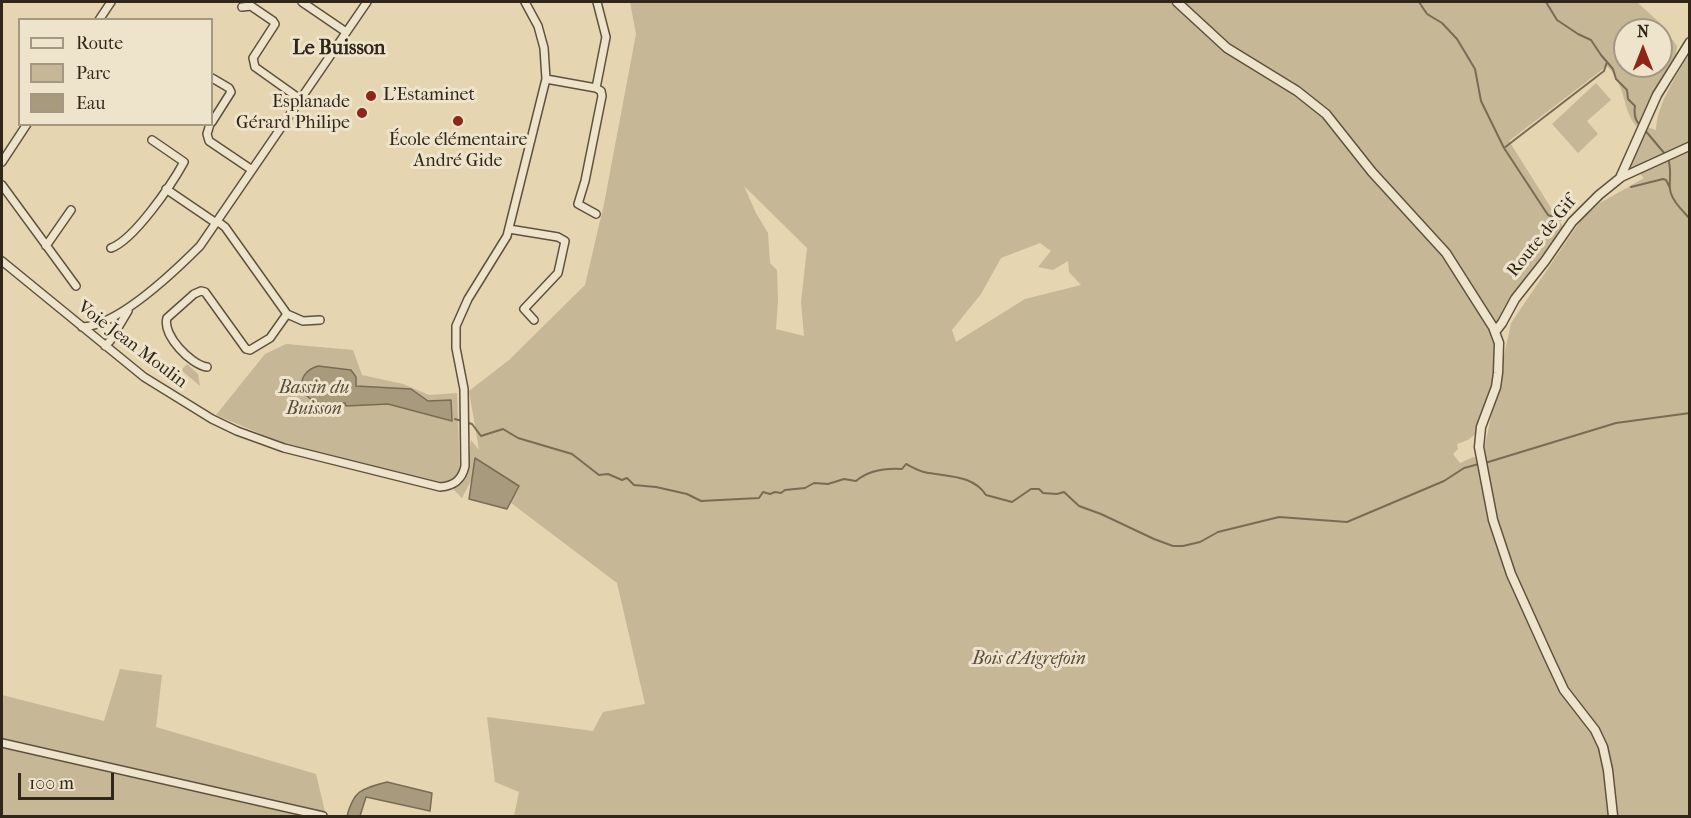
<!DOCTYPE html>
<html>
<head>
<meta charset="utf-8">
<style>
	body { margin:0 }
	#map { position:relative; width:1691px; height:818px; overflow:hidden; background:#e5d5b0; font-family:"IM FELL French Canon",serif }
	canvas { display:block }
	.frame { position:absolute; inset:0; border:3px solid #312719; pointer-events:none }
	.legend { position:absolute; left:18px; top:18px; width:195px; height:108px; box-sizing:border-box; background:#eee4cc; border:2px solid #a29884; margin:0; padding:8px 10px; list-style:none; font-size:18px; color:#312719 }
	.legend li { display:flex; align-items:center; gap:12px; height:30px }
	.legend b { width:30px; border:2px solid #a29884 }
	.north { position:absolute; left:1613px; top:18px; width:60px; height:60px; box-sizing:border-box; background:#eee4cc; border:2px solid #a29884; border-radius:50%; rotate:0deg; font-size:16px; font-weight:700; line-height:24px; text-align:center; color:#312719 }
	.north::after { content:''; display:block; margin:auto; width:21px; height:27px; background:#8f2418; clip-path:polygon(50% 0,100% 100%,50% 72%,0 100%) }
	.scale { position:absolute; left:18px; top:773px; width:96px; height:27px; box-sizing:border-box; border:3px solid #312719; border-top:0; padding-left:8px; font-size:18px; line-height:21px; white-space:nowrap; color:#312719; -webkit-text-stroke:4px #eee4cc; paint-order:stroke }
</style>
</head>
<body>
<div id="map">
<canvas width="1691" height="818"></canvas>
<div class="frame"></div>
<ul class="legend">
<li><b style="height:8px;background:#eee4cc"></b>Route</li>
<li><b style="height:16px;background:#c6b796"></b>Parc</li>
<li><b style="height:16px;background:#a89a7d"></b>Eau</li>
</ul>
<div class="north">N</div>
<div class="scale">100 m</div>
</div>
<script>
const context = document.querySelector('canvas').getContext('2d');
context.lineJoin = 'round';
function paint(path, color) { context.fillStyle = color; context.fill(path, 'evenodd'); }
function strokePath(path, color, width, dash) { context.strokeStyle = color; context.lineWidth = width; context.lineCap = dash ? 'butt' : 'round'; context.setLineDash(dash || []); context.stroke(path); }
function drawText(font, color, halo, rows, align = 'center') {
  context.font = font + ' "IM FELL French Canon",serif'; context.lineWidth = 6; context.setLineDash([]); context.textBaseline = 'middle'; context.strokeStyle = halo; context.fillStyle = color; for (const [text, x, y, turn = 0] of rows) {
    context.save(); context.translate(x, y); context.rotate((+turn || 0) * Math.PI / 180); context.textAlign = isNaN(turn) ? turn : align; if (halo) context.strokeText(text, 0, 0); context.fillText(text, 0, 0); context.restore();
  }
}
const green = new Path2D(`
	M 630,2 L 1637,2 L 1662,25 L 1677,46 L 1676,55 L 1655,90 L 1639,129 C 1621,112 1628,87 1607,66 L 1509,141 L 1563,227 L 1504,308 L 1495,376 L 1478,432 L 1468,440 L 1457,444 L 1458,449 L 1453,454 L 1460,463 L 1473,457 L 1482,459 L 1511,323 L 1581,220 L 1600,203 L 1644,178 L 1640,174 L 1641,166 L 1634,169 L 1630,167 L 1647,127 L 1656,130 C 1657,104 1676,77 1689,54 L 1690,689 L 1688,712 L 1689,816 L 514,816 L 519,792 L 495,782 L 487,717 L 593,731 L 603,712 L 645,704 L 617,583 L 474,475 L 462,498 L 453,489 L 466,477 L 471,440 L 479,450 L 469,391 L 509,360 L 585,285 L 604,204 L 636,34 ZM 1625,30 L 1661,30 L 1661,66 L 1625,66 ZM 744,186 L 807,248 L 801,302 L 804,336 L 776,329 L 778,300 L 777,270 L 770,263 L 768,233 L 756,213 ZM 1040,243 L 1051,251 L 1038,267 L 1053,270 L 1068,261 L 1069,272 L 1081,285 L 1025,299 L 956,342 L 952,330 L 981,294 L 1001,258 Z
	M 1596,83 L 1611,100 L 1587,121 L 1598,134 L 1578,153 L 1552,124 Z
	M 286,344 L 353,350 L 362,375 L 403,384 L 429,395 L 457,393 L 460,474 L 451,482 L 435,483 L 294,448 L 216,415 L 265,354 Z
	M 187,364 L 198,374 L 200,386 L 181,370 Z
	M 120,669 L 162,675 L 156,727 L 316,774 L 326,816 L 2,816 L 2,695 L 104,721 Z`);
const water = new Path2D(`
	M 318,366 L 351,370 L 356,377 L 356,386 L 411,389 L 428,401 L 451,400 L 452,421 L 388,404 L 346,406 L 345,403 C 337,403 328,405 320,403 C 297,397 295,373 318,366 Z
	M 475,458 L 519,486 L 507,509 L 469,499 Z
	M 387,782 L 432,793 L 430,811 L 366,797 L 360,816 L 347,816 C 354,790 361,789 387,782 Z`);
const stream = new Path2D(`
	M 1419,2 L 1427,14 L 1442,23 L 1457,39 L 1475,69 L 1481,101 L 1504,148 L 1548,215 L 1561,220
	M 1546,2 L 1557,20 L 1578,34 L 1591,40 L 1601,55 L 1613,69 L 1616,79 L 1627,90 L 1628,99 L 1635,106 C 1634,113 1634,120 1640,125
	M 1644,129 L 1665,154
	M 1504,148 L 1604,71 L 1607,62
	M 1668,159 C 1672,169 1669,179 1670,189 C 1671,200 1683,211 1690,219
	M 1631,187 L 1663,179 L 1666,180 L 1670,188
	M 455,419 L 472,424 L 481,436 L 503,429 L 518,438 L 572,454 L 599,475 L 608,474 L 622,480 L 627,478 L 634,485 L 656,487 L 687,494 L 701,501 L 759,498 L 763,492 L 770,494 L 775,492 L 781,493 L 785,490 L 805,488 L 814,483 L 828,484 L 844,479 L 856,481 C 869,470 886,468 902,469 L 906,464 C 912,467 917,470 924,472 C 946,477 972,474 986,495 L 1012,502 L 1031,489 L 1039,489 L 1043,493 L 1057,494 L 1064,492 L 1079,506 L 1101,514 L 1154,539 L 1173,546 L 1183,546 L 1200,542 L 1218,532 L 1279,517 L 1347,522 L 1444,481 L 1464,468 L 1479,464
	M 1485,463 L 1616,423 L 1690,413`);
const minor = new Path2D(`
	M 302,2 L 346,32
	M 242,7 L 251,6 L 273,21 L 275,24 L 253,58 L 255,67 L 300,99
	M 99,20 L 111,2
	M 212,78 L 229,88 L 231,92 L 212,122
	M 546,79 L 596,88
	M 596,88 L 601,91 L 602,96 L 585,181 L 578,204 L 596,214
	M 596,88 L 606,37 L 597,2
	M 210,124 L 207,134 L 209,141 L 252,170
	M 2,162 L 27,124
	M 1620,178 L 1690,146
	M 2,185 L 76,286
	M 166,189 L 216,223
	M 217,221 L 225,227 L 287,314 L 303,321 L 320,320
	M 509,229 L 558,237 L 565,241 L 558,273 L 524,309 L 534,320
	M 46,246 L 71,210
	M 111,248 C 134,240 172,184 184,162 L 152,140
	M 2,261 L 144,377 L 212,419 L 237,431 L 284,448 L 440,487 C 454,486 462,480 465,466 L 464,389 L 456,348 L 456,326 L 468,299 L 507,236 L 546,79 L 544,48 L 538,26 L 525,2
	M 82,327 C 118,326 174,272 200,246 L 367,2
	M 105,346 L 110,341 L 128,311
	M 207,367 C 191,365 162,335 167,318 L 194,294 L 201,291 L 205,292 L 246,349 L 250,350 L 270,338 L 287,314
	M 2,743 L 323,816`);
const tertiary = new Path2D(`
	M 1177,2 L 1227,48 L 1297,91 L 1326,114 L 1372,172 L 1446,253 L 1493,327 L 1499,343 L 1498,373 L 1496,387 L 1481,427 L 1479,447 L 1493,520 L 1511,574 L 1549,658 L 1564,690 L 1595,730 L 1603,747 L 1608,770 L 1613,816
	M 1495,332 L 1502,323 L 1515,299 L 1545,261 L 1572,222 L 1599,195 L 1620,178 L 1657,95 L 1690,42`);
const markers = [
	[371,96,6,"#8f2418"],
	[362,113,6,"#8f2418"],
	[458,121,6,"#8f2418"]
];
const poiNames = [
	["L'Estaminet",383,96],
	["Esplanade",350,103,"right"],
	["Gérard Philipe",350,124,"right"],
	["École élémentaire",458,141,"center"],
	["André Gide",458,162,"center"]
];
const streetNames = [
	["Route de Gif",1542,237,-51],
	["Voie Jean Moulin",132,345,37]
];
const parkNames = [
	["Bassin du",314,389],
	["Buisson",314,410],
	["Bois d'Aigrefoin",1029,660]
];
const neighbourhoodNames = [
	["Le Buisson",339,49]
];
paint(green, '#c6b796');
paint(water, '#a89a7d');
strokePath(water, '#786c55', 1.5);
strokePath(stream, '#786c55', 2);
strokePath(minor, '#5e523f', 10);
strokePath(tertiary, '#5e523f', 11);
strokePath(minor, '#eee4cc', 7);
strokePath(tertiary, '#eee4cc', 8);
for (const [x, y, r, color] of markers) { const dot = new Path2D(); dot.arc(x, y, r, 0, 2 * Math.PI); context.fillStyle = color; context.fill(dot); strokePath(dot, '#eee4cc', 2); }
drawText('18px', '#312719', '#eee4cc', poiNames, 'left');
drawText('18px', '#312719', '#eee4cc', streetNames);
drawText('italic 18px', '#564b38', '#eee4cc', parkNames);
drawText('bold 20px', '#312719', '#eee4cc', neighbourhoodNames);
</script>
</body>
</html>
